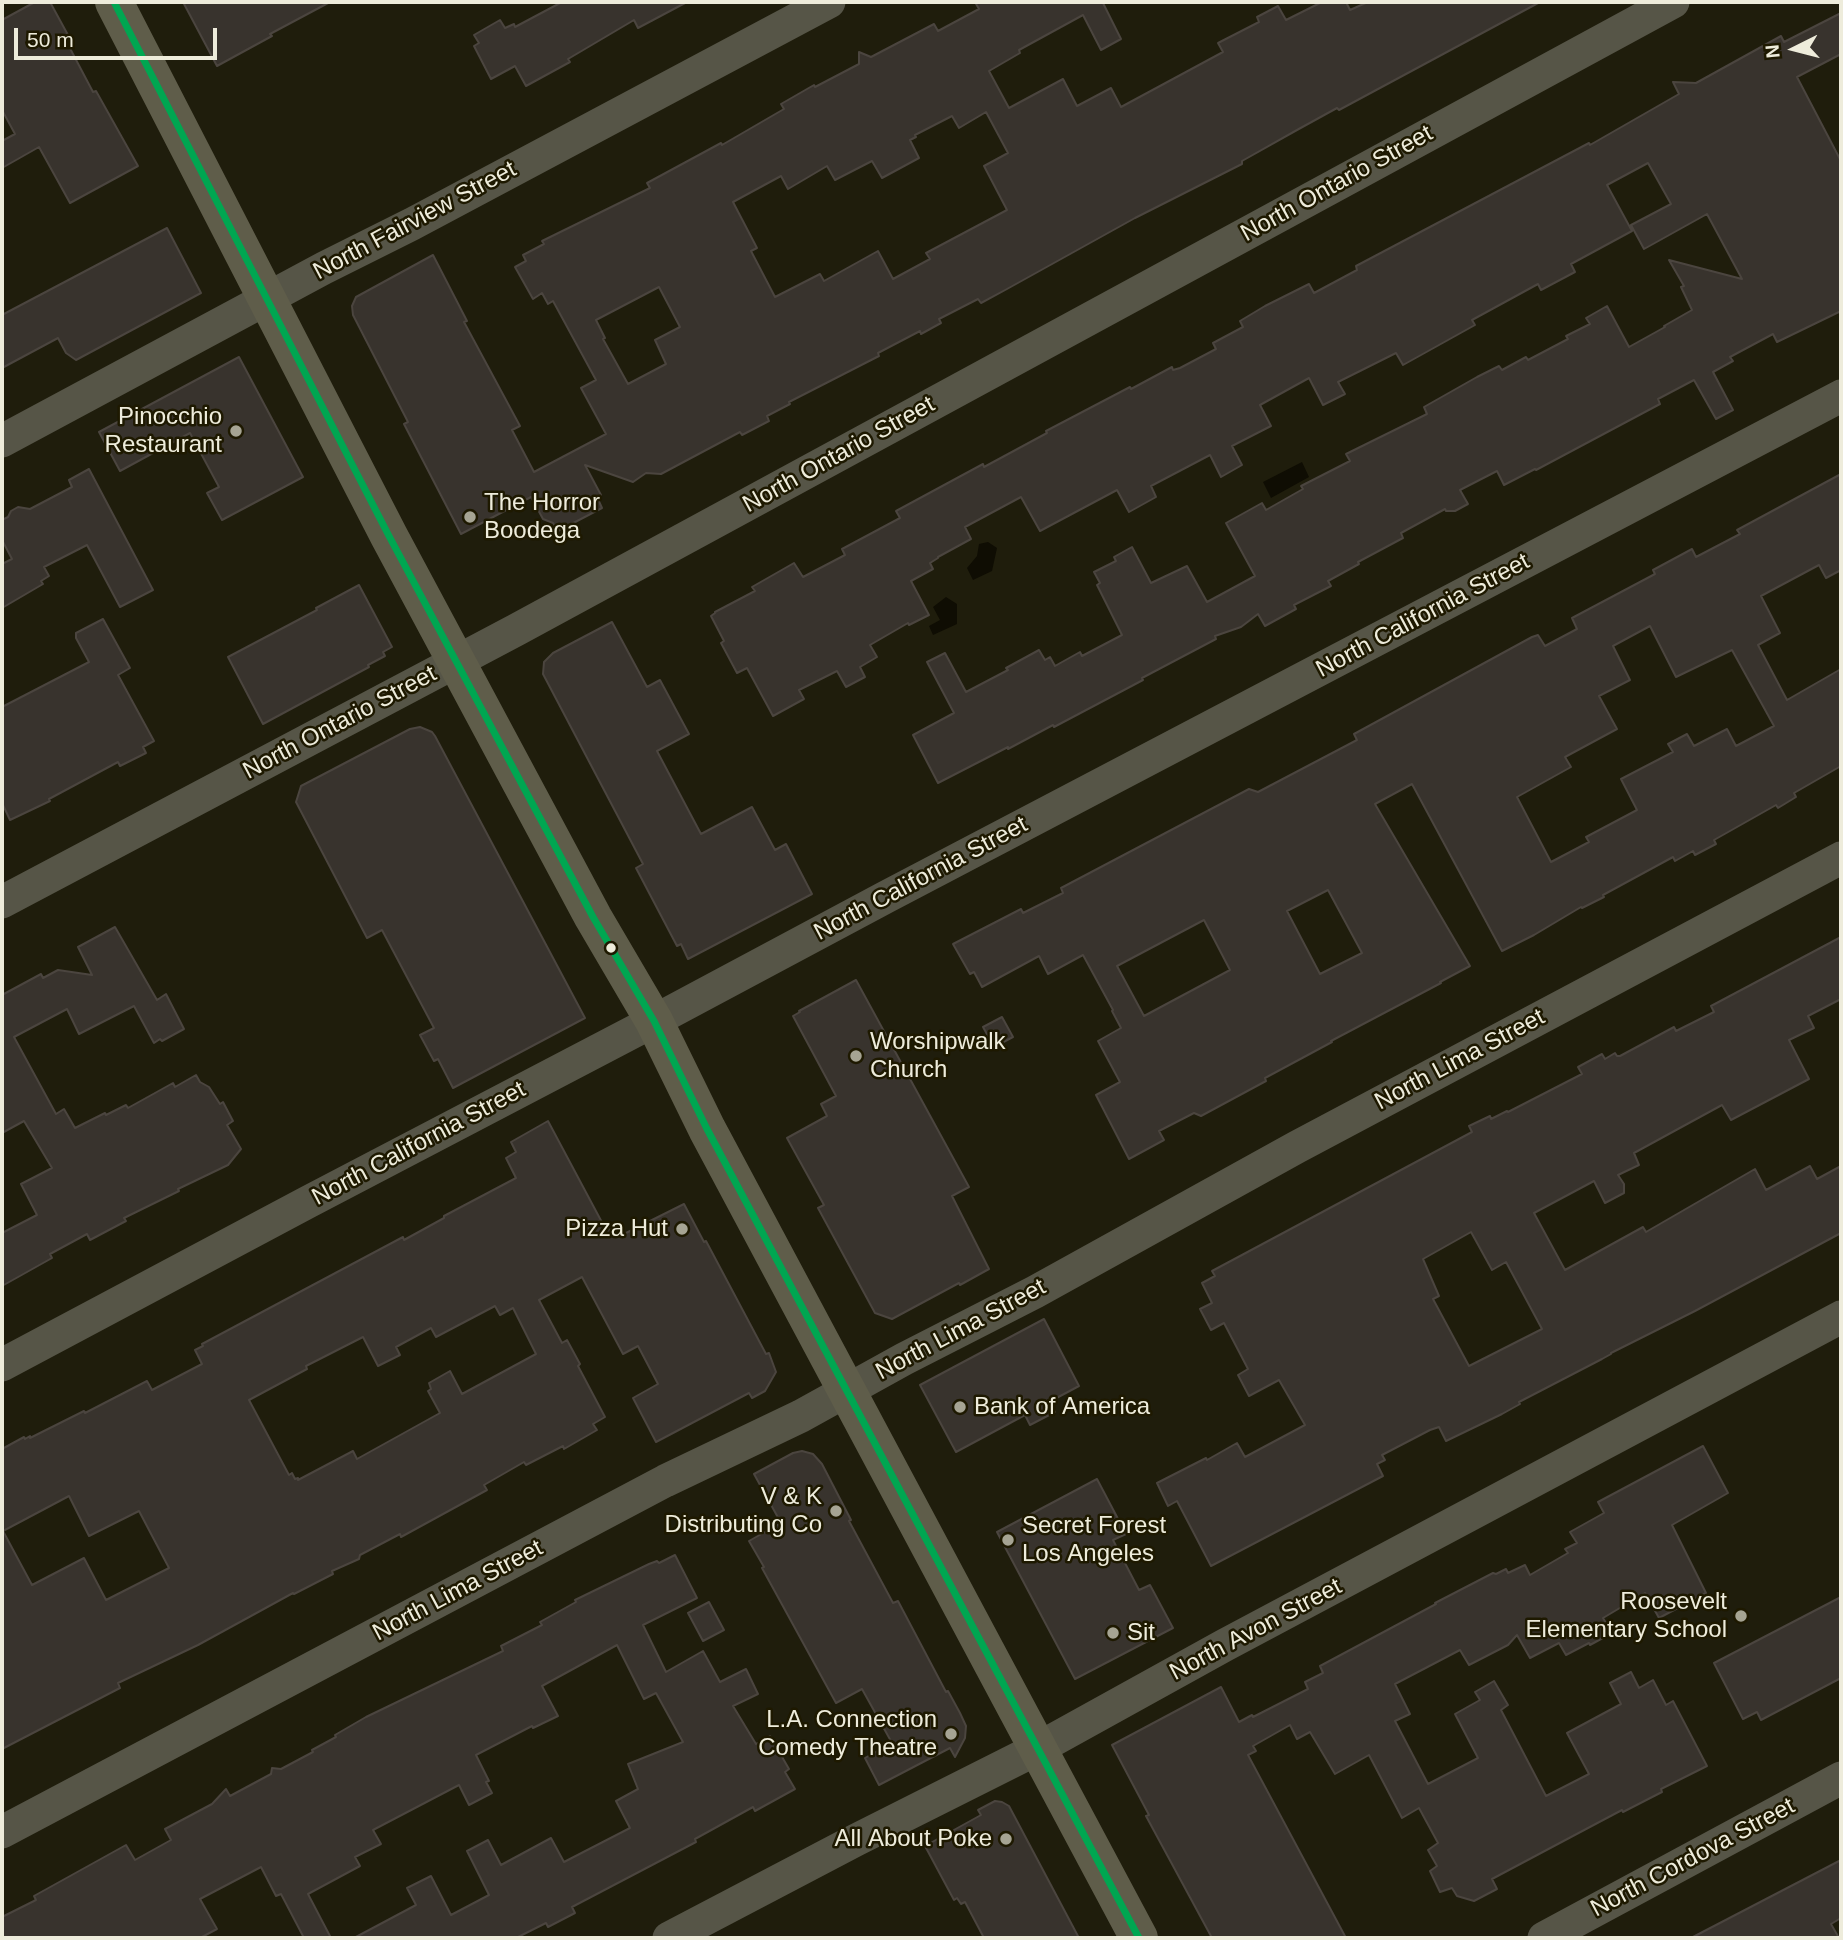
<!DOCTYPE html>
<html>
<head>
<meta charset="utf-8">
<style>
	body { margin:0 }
	#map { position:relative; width:1843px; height:1940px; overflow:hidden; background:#1f1d0c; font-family:Helvetica,sans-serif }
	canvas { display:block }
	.frame { position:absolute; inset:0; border:4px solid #eeecdb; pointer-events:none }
	.north { position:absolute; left:1759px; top:14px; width:70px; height:70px; -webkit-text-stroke:5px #1e1900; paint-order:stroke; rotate:264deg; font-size:19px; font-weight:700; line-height:28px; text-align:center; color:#eeecdb }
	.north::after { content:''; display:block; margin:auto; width:24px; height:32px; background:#eeecdb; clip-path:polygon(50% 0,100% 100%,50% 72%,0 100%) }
	.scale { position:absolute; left:14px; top:28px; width:203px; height:32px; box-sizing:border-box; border:4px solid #eeecdb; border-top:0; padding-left:9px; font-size:21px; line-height:24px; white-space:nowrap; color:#eeecdb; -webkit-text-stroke:5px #1e1900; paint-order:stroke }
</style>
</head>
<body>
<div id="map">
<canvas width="1843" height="1940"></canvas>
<div class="frame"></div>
<div class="north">N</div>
<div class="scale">50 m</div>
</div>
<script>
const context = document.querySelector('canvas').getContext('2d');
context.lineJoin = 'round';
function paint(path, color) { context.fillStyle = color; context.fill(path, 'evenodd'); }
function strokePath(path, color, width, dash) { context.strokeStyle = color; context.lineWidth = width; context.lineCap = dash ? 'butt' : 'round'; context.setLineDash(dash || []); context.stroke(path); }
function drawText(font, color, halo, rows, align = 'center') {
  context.font = font + ' Helvetica,sans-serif'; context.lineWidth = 5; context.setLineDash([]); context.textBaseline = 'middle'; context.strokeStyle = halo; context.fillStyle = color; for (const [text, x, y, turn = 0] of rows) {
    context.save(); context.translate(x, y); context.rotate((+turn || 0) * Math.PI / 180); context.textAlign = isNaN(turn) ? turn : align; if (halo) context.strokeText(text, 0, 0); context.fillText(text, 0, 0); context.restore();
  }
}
const water = new Path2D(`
	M 1302,462 L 1309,477 L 1271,498 L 1263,482 Z
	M 988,542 L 997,548 L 992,571 L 973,580 L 967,568 L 977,556 L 979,544 Z
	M 946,597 L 957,604 L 957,624 L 933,635 L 929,626 L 940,620 L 933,607 Z`);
const building = new Path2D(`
	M 35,2 L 50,2 L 68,35 L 64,37 L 93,92 L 96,91 L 138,166 L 70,203 L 39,147 L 2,168 L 2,141 L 15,134 L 2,110 L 2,20 Z
	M 183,2 L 330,2 L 270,34 L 272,36 L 217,66 Z
	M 562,2 L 687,2 L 638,28 L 634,20 L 568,59 L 570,62 L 526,86 L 515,66 L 491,79 L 474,46 L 479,43 L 474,35 L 500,20 L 505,28 L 514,24 L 515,27 Z
	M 975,2 L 1106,2 L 1103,3 L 1121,39 L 1101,50 L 1083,15 L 1019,50 L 1020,53 L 989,71 L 1009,108 L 1063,79 L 1077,106 L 1111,88 L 1121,107 L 1223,52 L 1218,43 L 1259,22 L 1257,17 L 1278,6 L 1286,20 L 1322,2 L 1346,2 L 1350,10 L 1368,2 L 1540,2 L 1339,110 L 1337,108 L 1297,130 L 1242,161 L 1242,164 L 1135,218 L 1007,289 L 981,303 L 978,299 L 939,319 L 941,323 L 921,334 L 920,331 L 878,353 L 879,356 L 789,402 L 790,404 L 767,416 L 769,421 L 742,435 L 740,432 L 661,474 L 646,473 L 633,482 L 585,465 L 601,495 L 597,497 L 602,508 L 558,531 L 553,523 L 543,519 L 531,497 L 461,534 L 404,424 L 408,422 L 353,315 L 352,306 L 356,297 L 433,255 L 467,321 L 464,322 L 520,426 L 512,430 L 534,472 L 606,434 L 581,388 L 596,380 L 553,301 L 548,304 L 542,293 L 533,299 L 515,267 L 526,261 L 523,255 L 544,244 L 542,241 L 650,188 L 647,183 L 721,143 L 722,145 L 784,109 L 781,104 L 814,85 L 815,87 L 859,64 L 859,52 L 871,57 L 934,24 L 938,31 L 979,9 ZM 986,112 L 1008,153 L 984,166 L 1007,210 L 926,253 L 930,259 L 893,279 L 878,251 L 824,281 L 820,274 L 775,297 L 751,251 L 757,248 L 733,202 L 781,176 L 788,189 L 827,166 L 835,180 L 872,161 L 882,178 L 919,158 L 910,140 L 916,137 L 915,135 L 952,116 L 959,128 ZM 659,287 L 680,327 L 655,340 L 666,364 L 628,384 L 603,339 L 605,338 L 596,320 Z
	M 1841,13 L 1841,54 L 1797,77 L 1841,161 L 1841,311 L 1777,342 L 1773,334 L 1730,357 L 1733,361 L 1713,372 L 1733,410 L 1716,419 L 1694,380 L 1658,399 L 1660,404 L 1536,470 L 1535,469 L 1504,485 L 1497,471 L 1460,490 L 1468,504 L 1455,511 L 1446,511 L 1445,509 L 1401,533 L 1403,538 L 1358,562 L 1359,564 L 1328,581 L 1331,586 L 1294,605 L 1296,609 L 1265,626 L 1258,614 L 1241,627 L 1215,636 L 1216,639 L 1142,678 L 1143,680 L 1054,727 L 1053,725 L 1008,749 L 1008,747 L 938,783 L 913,735 L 954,713 L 927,662 L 945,653 L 966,692 L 1008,670 L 1006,668 L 1039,650 L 1045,660 L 1050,657 L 1055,666 L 1080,652 L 1082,656 L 1122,635 L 1097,585 L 1100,583 L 1094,572 L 1116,561 L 1114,557 L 1132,547 L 1151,583 L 1187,566 L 1207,602 L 1255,576 L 1226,523 L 1262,503 L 1266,510 L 1303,489 L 1301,486 L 1350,461 L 1346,454 L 1427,414 L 1424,407 L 1477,377 L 1499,366 L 1502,370 L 1526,357 L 1528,360 L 1568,339 L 1566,336 L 1590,324 L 1586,318 L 1607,306 L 1629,347 L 1665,327 L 1664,326 L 1692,310 L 1681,287 L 1684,286 L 1669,260 L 1742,279 L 1707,214 L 1644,249 L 1631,225 L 1671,204 L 1648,163 L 1607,185 L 1632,231 L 1571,264 L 1575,272 L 1541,290 L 1538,284 L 1472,320 L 1475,325 L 1403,365 L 1396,353 L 1338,382 L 1345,394 L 1323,405 L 1309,378 L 1260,405 L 1271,426 L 1232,446 L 1242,465 L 1221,477 L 1210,455 L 1151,486 L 1156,497 L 1129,512 L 1117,490 L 1040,531 L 1021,497 L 965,527 L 971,539 L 938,557 L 938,558 L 930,563 L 933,569 L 911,581 L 929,615 L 909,625 L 908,623 L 870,645 L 877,657 L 860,667 L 865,677 L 846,687 L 837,671 L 799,690 L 804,699 L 773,716 L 747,668 L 737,673 L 721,643 L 724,641 L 711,616 L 715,613 L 715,612 L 755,591 L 752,587 L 794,563 L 803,577 L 845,555 L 842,549 L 900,518 L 896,511 L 983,464 L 984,467 L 1047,433 L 1046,431 L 1130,387 L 1131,389 L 1172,367 L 1173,370 L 1180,368 L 1216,349 L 1213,343 L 1243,327 L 1240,321 L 1265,306 L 1309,284 L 1314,293 L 1357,270 L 1356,266 L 1589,143 L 1590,145 L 1679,94 L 1673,82 L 1696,83 L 1781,36 L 1784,42 Z
	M 167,228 L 201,293 L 76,360 L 66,353 L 58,338 L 2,368 L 2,315 Z
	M 239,357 L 303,477 L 222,520 L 207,493 L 219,487 L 190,433 L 120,471 L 99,432 Z
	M 89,469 L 153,590 L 120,607 L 87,545 L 44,567 L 49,576 L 41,581 L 43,584 L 2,608 L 2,564 L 12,559 L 2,540 L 2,520 L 8,517 L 11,511 L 18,507 L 30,509 L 72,487 L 69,480 Z
	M 1841,474 L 1841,570 L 1826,578 L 1819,565 L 1761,596 L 1780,633 L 1758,645 L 1787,700 L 1841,669 L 1841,766 L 1794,793 L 1796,797 L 1778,808 L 1776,805 L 1714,840 L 1716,844 L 1695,855 L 1693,851 L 1675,861 L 1673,857 L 1603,895 L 1604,897 L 1582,908 L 1581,907 L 1534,935 L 1502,951 L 1412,784 L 1375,804 L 1470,966 L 1440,982 L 1441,983 L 1331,1041 L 1332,1042 L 1265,1078 L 1266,1081 L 1201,1116 L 1194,1113 L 1159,1131 L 1164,1140 L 1129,1159 L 1096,1095 L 1120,1082 L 1098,1041 L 1121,1028 L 1112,1011 L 1113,1010 L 1083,955 L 1048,974 L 1039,956 L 982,987 L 974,972 L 970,974 L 953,944 L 1021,909 L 1023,913 L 1063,893 L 1061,888 L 1249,789 L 1258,792 L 1357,740 L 1354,734 L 1532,637 L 1538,635 L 1545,646 L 1577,629 L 1572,618 L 1655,574 L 1653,570 L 1692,549 L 1696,557 L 1740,534 L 1737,530 ZM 1650,626 L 1676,677 L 1732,650 L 1774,726 L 1736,746 L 1727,729 L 1694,746 L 1687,734 L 1668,744 L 1673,752 L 1621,779 L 1637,810 L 1586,837 L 1589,842 L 1551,862 L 1517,797 L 1571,767 L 1565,757 L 1617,729 L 1599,696 L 1630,680 L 1613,646 ZM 1328,890 L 1362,953 L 1320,974 L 1287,911 ZM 1204,920 L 1230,970 L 1144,1016 L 1117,966 Z
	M 359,585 L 392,647 L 383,652 L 385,656 L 368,665 L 369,667 L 263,724 L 228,657 L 317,610 L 316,608 Z
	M 103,619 L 130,668 L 118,675 L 154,741 L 143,747 L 146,753 L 120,766 L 118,762 L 49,799 L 50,801 L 10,820 L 2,803 L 2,707 L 89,662 L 76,638 L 76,633 Z
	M 612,622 L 647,687 L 660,680 L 689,734 L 657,751 L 701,834 L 752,807 L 775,850 L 786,844 L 812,894 L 688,959 L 681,944 L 677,946 L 636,868 L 643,864 L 543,674 L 544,662 L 553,653 Z
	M 420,727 L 432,732 L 435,736 L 585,1018 L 453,1088 L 438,1059 L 434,1061 L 420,1035 L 434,1028 L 382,930 L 367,938 L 296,802 L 301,786 L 410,729 Z
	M 115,927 L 157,1000 L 166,994 L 184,1029 L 162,1041 L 160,1039 L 154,1043 L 134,1006 L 79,1034 L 67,1009 L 14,1037 L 56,1114 L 64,1109 L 75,1128 L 105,1113 L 106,1115 L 126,1105 L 128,1108 L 173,1083 L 175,1087 L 196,1075 L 200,1082 L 209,1087 L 220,1104 L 223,1102 L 233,1121 L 227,1125 L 241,1149 L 228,1165 L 178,1189 L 179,1191 L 124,1218 L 126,1221 L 90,1240 L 87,1234 L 50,1254 L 52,1258 L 2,1286 L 2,1233 L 37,1215 L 21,1184 L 52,1168 L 24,1121 L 2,1133 L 2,995 L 41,974 L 43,978 L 58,970 L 92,975 L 78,947 Z
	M 1841,937 L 1841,999 L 1808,1016 L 1814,1028 L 1789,1040 L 1809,1079 L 1731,1120 L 1722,1105 L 1634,1153 L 1639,1165 L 1618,1175 L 1624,1184 L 1624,1193 L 1605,1203 L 1594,1181 L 1534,1213 L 1565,1270 L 1643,1227 L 1646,1232 L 1755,1169 L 1766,1190 L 1810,1166 L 1817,1179 L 1841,1166 L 1841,1233 L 1695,1311 L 1611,1353 L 1611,1354 L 1602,1359 L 1519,1402 L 1520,1404 L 1502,1414 L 1446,1441 L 1439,1427 L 1430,1430 L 1382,1455 L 1385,1460 L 1377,1464 L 1383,1476 L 1211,1566 L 1177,1501 L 1168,1506 L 1157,1483 L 1206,1458 L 1207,1460 L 1237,1443 L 1245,1457 L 1305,1425 L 1279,1380 L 1249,1396 L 1238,1375 L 1248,1369 L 1224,1323 L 1211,1330 L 1200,1309 L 1212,1303 L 1202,1283 L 1215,1276 L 1212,1271 L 1472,1132 L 1469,1126 L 1490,1116 L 1491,1119 L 1507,1111 L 1508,1112 L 1582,1074 L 1578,1067 L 1602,1054 L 1605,1059 L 1615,1053 L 1617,1056 L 1620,1056 L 1674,1027 L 1676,1031 L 1714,1012 L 1711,1006 ZM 1471,1232 L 1492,1270 L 1506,1262 L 1542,1329 L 1469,1366 L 1433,1299 L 1439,1296 L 1423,1259 Z
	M 856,980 L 969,1187 L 952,1196 L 989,1269 L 960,1285 L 959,1283 L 892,1319 L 875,1313 L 818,1208 L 824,1205 L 787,1138 L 827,1116 L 821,1104 L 836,1096 L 793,1016 L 800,1012 L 799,1011 Z
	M 1002,1017 L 1013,1037 L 994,1047 L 983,1027 Z
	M 548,1121 L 605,1228 L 624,1234 L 684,1204 L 704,1242 L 706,1241 L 766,1354 L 769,1353 L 776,1372 L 765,1391 L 752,1398 L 749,1393 L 656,1442 L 633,1398 L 658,1384 L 638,1346 L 623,1354 L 582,1277 L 539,1300 L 562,1343 L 567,1340 L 580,1364 L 578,1366 L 605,1417 L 593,1424 L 597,1430 L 564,1449 L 563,1446 L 526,1465 L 524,1462 L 484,1485 L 487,1490 L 401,1537 L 400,1534 L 360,1555 L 359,1559 L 332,1571 L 333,1574 L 294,1594 L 293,1593 L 198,1645 L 118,1683 L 120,1688 L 2,1749 L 2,1449 L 24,1437 L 25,1439 L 30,1436 L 30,1438 L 84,1411 L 85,1413 L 147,1381 L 152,1390 L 202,1364 L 195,1350 L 203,1346 L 202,1344 L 403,1237 L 404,1240 L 444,1218 L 444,1216 L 516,1178 L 506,1158 L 516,1152 L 511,1142 ZM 495,1306 L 500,1315 L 513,1308 L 536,1354 L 462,1394 L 450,1371 L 429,1383 L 431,1389 L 428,1391 L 440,1413 L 357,1459 L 353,1451 L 298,1480 L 298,1478 L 295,1479 L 292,1473 L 289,1475 L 249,1400 L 307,1369 L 306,1366 L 363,1337 L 378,1366 L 400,1355 L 396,1347 L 431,1328 L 436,1337 ZM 69,1496 L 89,1536 L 139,1511 L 169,1568 L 106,1600 L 84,1558 L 32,1585 L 3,1531 Z
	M 1044,1319 L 1079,1386 L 1049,1402 L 1055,1412 L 1030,1425 L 1025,1415 L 956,1452 L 920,1385 Z
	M 1703,1446 L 1728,1493 L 1672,1525 L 1706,1593 L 1659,1618 L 1645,1593 L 1603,1618 L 1612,1633 L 1590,1645 L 1589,1643 L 1566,1655 L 1559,1643 L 1530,1658 L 1517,1635 L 1508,1645 L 1469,1665 L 1460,1650 L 1395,1684 L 1410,1714 L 1395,1721 L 1428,1784 L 1478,1758 L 1455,1714 L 1480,1700 L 1475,1692 L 1494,1681 L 1508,1705 L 1501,1710 L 1546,1796 L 1589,1774 L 1567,1733 L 1621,1704 L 1610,1683 L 1631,1672 L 1639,1688 L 1653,1680 L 1666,1705 L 1673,1701 L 1707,1766 L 1661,1789 L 1662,1792 L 1623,1812 L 1622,1810 L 1588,1828 L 1492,1879 L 1497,1889 L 1474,1901 L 1457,1896 L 1452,1888 L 1440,1892 L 1430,1871 L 1437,1866 L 1428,1850 L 1438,1843 L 1419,1808 L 1402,1818 L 1369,1755 L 1335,1774 L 1310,1732 L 1297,1739 L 1290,1725 L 1253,1746 L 1256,1751 L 1248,1755 L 1346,1938 L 1212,1938 L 1146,1816 L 1149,1815 L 1112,1745 L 1221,1687 L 1239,1722 L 1252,1715 L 1253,1717 L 1308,1689 L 1305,1682 L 1323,1673 L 1320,1666 L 1436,1604 L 1435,1603 L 1493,1573 L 1496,1574 L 1506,1569 L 1508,1573 L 1525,1565 L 1530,1575 L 1568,1553 L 1565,1549 L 1577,1543 L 1570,1532 L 1604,1513 L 1598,1502 Z
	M 802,1451 L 813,1454 L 822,1464 L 851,1520 L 849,1521 L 893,1603 L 898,1601 L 946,1692 L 948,1691 L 960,1713 L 966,1726 L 965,1738 L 955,1757 L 950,1748 L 879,1785 L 865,1758 L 892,1743 L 862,1689 L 836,1703 L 762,1568 L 764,1567 L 749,1541 L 781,1523 L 754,1474 L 793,1453 Z
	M 1097,1479 L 1126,1534 L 1113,1540 L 1139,1590 L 1150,1585 L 1173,1628 L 1075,1679 L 997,1532 Z
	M 675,1555 L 697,1598 L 643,1625 L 666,1672 L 703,1651 L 720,1682 L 746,1669 L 758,1694 L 733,1706 L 756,1744 L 770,1736 L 789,1769 L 785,1772 L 795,1789 L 755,1811 L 753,1807 L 695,1839 L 696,1842 L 572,1907 L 575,1913 L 548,1927 L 546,1923 L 516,1938 L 354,1938 L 416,1905 L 407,1888 L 431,1876 L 451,1915 L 489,1895 L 467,1851 L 488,1840 L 501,1865 L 551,1838 L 564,1862 L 630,1828 L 616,1801 L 638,1789 L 628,1764 L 683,1742 L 656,1693 L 644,1699 L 617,1645 L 542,1686 L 558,1716 L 533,1728 L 532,1726 L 476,1755 L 489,1781 L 486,1782 L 492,1793 L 469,1805 L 459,1785 L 373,1830 L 381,1844 L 355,1857 L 360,1866 L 308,1894 L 331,1938 L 304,1938 L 281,1894 L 276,1896 L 261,1867 L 200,1899 L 217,1929 L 200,1938 L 2,1938 L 2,1917 L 36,1900 L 34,1896 L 126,1845 L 135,1860 L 171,1840 L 165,1829 L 212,1804 L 226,1789 L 230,1796 L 271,1774 L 272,1768 L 281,1769 L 313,1752 L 312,1750 L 336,1737 L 335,1735 L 366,1717 L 503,1651 L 501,1646 L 542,1625 L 540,1622 L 576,1602 L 575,1600 L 649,1564 L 657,1561 L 659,1563 Z
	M 1841,1597 L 1841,1678 L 1761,1720 L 1757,1712 L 1743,1719 L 1714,1663 Z
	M 709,1602 L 724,1630 L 703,1641 L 688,1613 Z
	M 995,1801 L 1002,1802 L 1009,1806 L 1079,1938 L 984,1938 L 965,1902 L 961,1904 L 957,1898 L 954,1900 L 925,1846 L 981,1815 L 978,1810 Z
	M 1841,1860 L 1841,1918 L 1831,1924 L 1839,1938 L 1691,1938 Z`);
const minor = new Path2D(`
	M 2,441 L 324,268 L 412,224 L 829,2
	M 2,902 L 516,630 L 1673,2
	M 2,1365 L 308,1202 L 654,1021 L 886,897 L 1841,396
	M 2,1832 L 665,1481 L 801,1416 L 904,1359 L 1035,1292 L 1297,1147 L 1841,858
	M 669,1938 L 856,1840 L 1037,1749 L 1225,1645 L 1841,1317
	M 1544,1938 L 1841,1778`);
const major = new Path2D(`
	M 114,2 L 389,536 L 593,917 L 654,1021 L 707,1129 L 1139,1938`);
const bus1 = new Path2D(`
	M 114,2 L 389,536 L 593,917 L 654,1021 L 707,1129 L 1139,1938`);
const markers = [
	[236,431,7,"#a6a493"],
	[470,517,7,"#a6a493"],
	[611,948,6,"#eeecdb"],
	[856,1056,7,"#a6a493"],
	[682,1229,7,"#a6a493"],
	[960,1407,7,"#a6a493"],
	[836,1511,7,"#a6a493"],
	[1008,1540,7,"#a6a493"],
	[1741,1616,7,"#a6a493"],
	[1113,1633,7,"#a6a493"],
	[951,1734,7,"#a6a493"],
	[1006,1839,7,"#a6a493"]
];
const streetNames = [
	["North Ontario Street",1337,184,-29],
	["North Fairview Street",415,221,-28],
	["North Ontario Street",839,455,-29],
	["North California Street",1423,616,-28],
	["North Ontario Street",340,723,-28],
	["North California Street",921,879,-28],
	["North Lima Street",1460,1060,-28],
	["North California Street",419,1144,-28],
	["North Lima Street",961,1330,-28],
	["North Lima Street",458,1591,-28],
	["North Avon Street",1256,1630,-28],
	["North Cordova Street",1693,1858,-28]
];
const poiNames = [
	["Pinocchio",222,417],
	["Restaurant",222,445],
	["The Horror",484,503,"left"],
	["Boodega",484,531,"left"],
	["Worshipwalk",870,1042,"left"],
	["Church",870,1070,"left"],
	["Pizza Hut",668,1229],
	["Bank of America",974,1407,"left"],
	["V & K",822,1497],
	["Distributing Co",822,1525],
	["Secret Forest",1022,1526,"left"],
	["Los Angeles",1022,1554,"left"],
	["Roosevelt",1727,1602],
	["Elementary School",1727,1630],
	["Sit",1127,1633,"left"],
	["L.A. Connection",937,1720],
	["Comedy Theatre",937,1748],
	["All About Poke",992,1839]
];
paint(water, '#0f0d03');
paint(building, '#38332d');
strokePath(building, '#4b453f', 2);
strokePath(minor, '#565547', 33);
strokePath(major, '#5f5d4a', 38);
strokePath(bus1, '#00a651', 7);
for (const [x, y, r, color] of markers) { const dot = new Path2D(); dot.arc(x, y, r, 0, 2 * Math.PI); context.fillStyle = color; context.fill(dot); strokePath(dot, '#1e1900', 2.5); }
drawText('24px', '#eeecdb', '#1e1900', streetNames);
drawText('24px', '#eeecdb', '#1e1900', poiNames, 'right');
</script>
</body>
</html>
